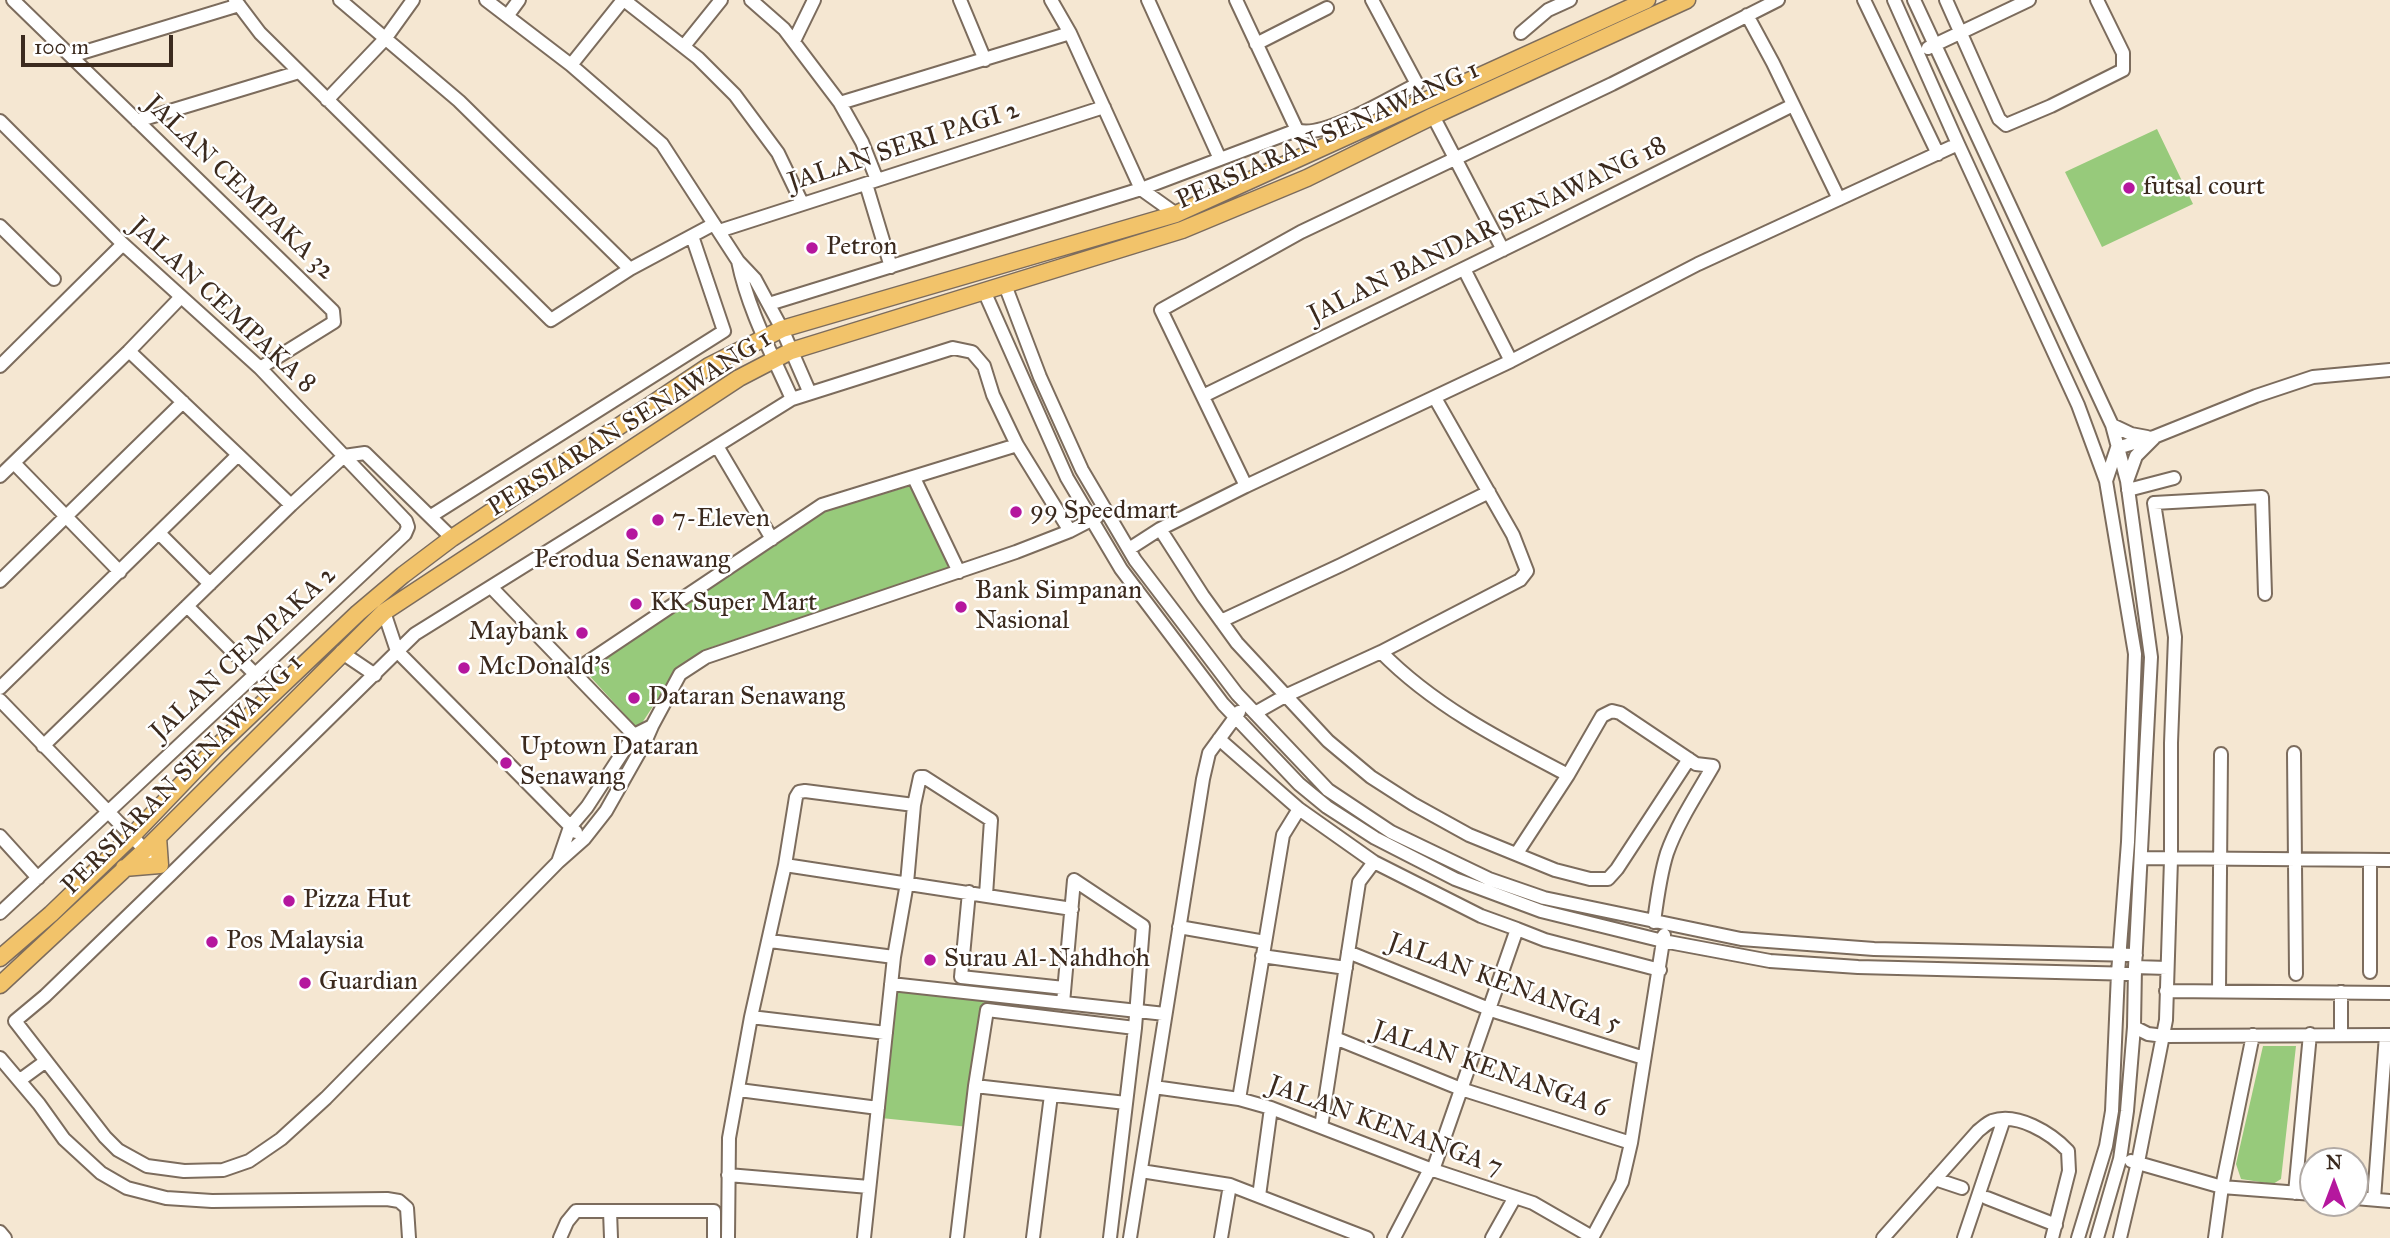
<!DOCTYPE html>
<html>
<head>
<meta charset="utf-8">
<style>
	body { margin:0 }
	#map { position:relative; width:2390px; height:1238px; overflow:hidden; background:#f5e7d2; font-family:"IM FELL Great Primer",serif }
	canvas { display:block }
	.north { position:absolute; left:2299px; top:1147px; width:70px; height:70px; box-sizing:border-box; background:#fff; border:2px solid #b1aaa5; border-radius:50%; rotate:0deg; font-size:19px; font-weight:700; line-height:28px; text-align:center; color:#3b2a1e }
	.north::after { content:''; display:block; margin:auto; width:24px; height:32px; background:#b5179e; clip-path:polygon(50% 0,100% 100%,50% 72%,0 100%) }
	.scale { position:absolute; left:21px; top:35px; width:152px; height:32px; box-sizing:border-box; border:4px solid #3b2a1e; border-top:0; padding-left:9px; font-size:21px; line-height:24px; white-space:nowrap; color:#3b2a1e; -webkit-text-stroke:5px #fff; paint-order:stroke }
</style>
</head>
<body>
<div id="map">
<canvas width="2390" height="1238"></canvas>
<div class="north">N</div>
<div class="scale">100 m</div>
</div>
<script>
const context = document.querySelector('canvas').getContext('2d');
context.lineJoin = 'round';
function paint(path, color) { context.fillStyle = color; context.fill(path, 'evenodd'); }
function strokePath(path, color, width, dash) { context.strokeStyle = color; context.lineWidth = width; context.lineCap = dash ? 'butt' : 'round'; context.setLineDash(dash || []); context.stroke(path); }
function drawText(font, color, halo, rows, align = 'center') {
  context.font = font + ' "IM FELL Great Primer",serif'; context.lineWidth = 5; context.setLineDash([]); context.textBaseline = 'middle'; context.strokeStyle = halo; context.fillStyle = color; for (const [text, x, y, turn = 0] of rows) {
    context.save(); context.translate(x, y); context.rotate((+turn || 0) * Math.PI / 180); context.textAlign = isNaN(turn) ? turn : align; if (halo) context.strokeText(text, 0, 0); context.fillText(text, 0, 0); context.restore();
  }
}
const green = new Path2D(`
	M 2157,129 L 2193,204 L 2102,247 L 2065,172 Z
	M 910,486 L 949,568 L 712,647 L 679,667 L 638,729 L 586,672 L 826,511 Z
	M 893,986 L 989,996 L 969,1127 L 881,1118 Z
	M 2263,1046 L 2296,1046 L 2281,1179 L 2273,1184 L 2241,1179 L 2236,1164 Z`);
const minor = new Path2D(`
	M 13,0 L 333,311 L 334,322 L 260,368
	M 235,0 L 260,33 L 551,320 L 630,269 L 714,224
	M 340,0 L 459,101 L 630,269
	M 486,0 L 571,65 L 662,144 L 738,261 L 755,279 L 782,329 L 809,391
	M 624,0 L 698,58 L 735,95 L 778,153 L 802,203
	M 751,0 L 784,29 L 840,103 L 862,142 L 877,180
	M 960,0 L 985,60
	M 1051,0 L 1070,33 L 1141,189 L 1176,214
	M 1148,0 L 1220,159
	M 1236,0 L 1297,130
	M 1864,0 L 1938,154
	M 1894,0 L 1958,144 L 2078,405 L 2106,481 L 2135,654 L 2128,842 L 2118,973 L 2112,1111 L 2106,1146 L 2078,1238
	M 1914,0 L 2112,425 L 2127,481 L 2151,657 L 2135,967 L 2134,1027 L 2127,1111 L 2120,1159 L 2097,1238
	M 1946,0 L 1999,119 L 2006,125 L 2051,106 L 2123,70 L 2123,53 L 2097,0
	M 508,15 L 519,0
	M 1747,15 L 1773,63 L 1839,199
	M 1521,33 L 1548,10 L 1570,0
	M 794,41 L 814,0
	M 1256,44 L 1327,8
	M 684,46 L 721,0
	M 1928,48 L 2029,0
	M 71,56 L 239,5
	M 571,65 L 623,0
	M 327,100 L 385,39 L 413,0
	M 840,103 L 1070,33
	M 1433,116 L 1503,250
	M 0,121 L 123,244 L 260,368 L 406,521 L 408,527 L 405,534 L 0,913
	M 137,121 L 299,72
	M 866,184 L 891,267
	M 0,226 L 54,279
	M 719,231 L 1104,107
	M 738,261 C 748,310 772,354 792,399
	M 1464,269 L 1511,361
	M 1005,285 L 1040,377 L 1082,470 L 1135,560 L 1237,694 L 1328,790 L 1391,832 L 1489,879 L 1544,898 L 1741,939 L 1874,949 L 2136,955
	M 984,291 L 1067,478 L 1121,569 L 1223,704 L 1299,784 L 1327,807 L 1375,838 L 1455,879 L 1541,911 L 1663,941 L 1770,961 L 1858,967 L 2135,974
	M 769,304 L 1141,189 L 1297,130 C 1321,140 1392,97 1417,84 L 1372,0
	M 129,351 L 291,505
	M 0,366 L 123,244
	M 1203,396 L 1543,230 L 1793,105
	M 2112,425 L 2131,434 L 2147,437
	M 717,446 L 772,539
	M 14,463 L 120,572
	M 0,476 L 129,351 L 180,298
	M 914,478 L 959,572
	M 2106,481 L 2117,448 L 2154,437 L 2256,396 L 2313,377 L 2390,370
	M 2127,481 L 2136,456 L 2154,438
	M 1246,486 L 1161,310 L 1301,232 L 1612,84 L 1778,0
	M 2128,490 L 2174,478
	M 431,516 L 724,331 L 692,236
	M 1160,529 L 1203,596 L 1237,643 L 1328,741 L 1371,777 L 1413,804 L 1469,835 L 1555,870 L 1590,879 L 1608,879 L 1617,869 L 1689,759
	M 159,533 L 210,584
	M 1129,549 L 1160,529 L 1246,486 L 1511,361 L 1698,264 L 1958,144
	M 0,581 L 183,402
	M 491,587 L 634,735 L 640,739
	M 187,606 L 256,675
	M 384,612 L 397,651 L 576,832
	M 1221,621 L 1341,565 L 1489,492
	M 341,652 L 375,675
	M 1381,652 C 1434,706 1501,740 1568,775
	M 573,672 L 822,505 L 1017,445
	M 0,688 L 238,455
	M 0,700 L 150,855
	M 1255,713 L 1285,696 L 1381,652 L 1520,580 L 1527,571 L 1513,535 L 1435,398
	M 652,726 L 645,742 L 606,811 L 584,839 L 558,862 L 326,1098 L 281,1139 L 249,1161 L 223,1170 L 184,1171 L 147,1166 L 118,1150 L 105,1137 L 15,1021 L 45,996 L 170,875 L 415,634 L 792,399 L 953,348 L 972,352 L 984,366 L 993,395 L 1017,445 L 1070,531
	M 1219,739 L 1299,809 L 1374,862 L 1481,916 L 1517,929 L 1545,940 L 1660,970
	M 43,746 L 291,505 L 344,456 L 365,453 L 452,538
	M 2294,753 L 2296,974
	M 0,836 L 38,878
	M 1517,853 L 1568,775 L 1602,716 L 1612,711 L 1620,713 L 1696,764 L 1713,766 C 1697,794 1678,822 1667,853 C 1660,875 1657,899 1654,922
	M 2142,858 L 2390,860
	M 2370,860 L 2370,972
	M 558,862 L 570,827 L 587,807 L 634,735 L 652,726 L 680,674 L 706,657 L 1016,552 L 1070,531 L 1097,517
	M 785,865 L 1072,909
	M 969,892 L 961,977 L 1064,988
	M 1179,927 L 1265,942
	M 770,941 L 894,957
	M 1348,952 L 1494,1011 L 1644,1058
	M 1262,956 L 1346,968
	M 2135,967 L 2167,968
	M 891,984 L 1165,1014
	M 2166,991 L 2390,993
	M 2219,991 L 2221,754
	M 1063,1003 L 1074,880 L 1143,926 L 1135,1028 L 1110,1238
	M 751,1017 L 886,1033
	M 2134,1027 L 2148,1034 L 2164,1036 L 2390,1035
	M 2341,1034 L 2341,992
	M 1335,1038 L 1461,1089 L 1631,1143
	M 0,1058 L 39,1104 L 64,1139 L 101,1173 L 127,1188 L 166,1198 L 212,1201 L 387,1199 L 399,1201 L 407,1208 L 409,1238
	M 20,1080 L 46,1061
	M 975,1086 L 1126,1103
	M 1154,1087 L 1239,1099 L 1271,1108 L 1430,1169 L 1533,1203 L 1592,1237
	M 739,1090 L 878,1108
	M 1239,1099 L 1283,835 L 1299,809
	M 1321,1127 L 1359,882 L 1374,862
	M 2131,1161 L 2222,1187 L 2313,1194
	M 1433,1170 L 1517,929
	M 1141,1171 L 1230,1185 L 1367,1238
	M 728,1175 L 869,1187
	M 1935,1179 L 1962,1188
	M 2295,1193 L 2310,1034
	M 1259,1196 L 1271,1108
	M 1987,1198 L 2056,1225
	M 2355,1198 L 2390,1201
	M 2374,1199 L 2386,1035
	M 610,1211 L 611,1238
	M 0,1232 L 5,1238
	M 560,1238 L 567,1222 L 576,1211 L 714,1211 L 714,1238
	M 728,1238 L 729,1138 L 751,1017 L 785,865 L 796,797 L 799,792 L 805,791 L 914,805
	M 864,1238 L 894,957 L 907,883 L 914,805 L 920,777 L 924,777 L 991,820 L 986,895
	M 957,1238 L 975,1086 L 987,1010 L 1135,1028
	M 1033,1238 L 1051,1095
	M 1130,1238 L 1203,779 L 1209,753 L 1239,712
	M 1221,1238 L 1230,1185
	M 1394,1238 L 1430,1169
	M 1492,1238 L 1515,1197
	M 1592,1238 L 1622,1182 L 1631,1143 L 1664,935
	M 1883,1238 L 1978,1131 C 1982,1128 1987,1123 1992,1121 C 2017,1112 2051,1133 2068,1151 L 2069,1171 L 2052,1238
	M 1964,1238 L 2004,1119
	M 2120,1238 L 2138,1162 L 2166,1020 L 2171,859 L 2171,743 L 2175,637 L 2154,503 L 2262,497 L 2265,594
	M 2215,1238 L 2222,1187 L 2253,1035`);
const major = new Path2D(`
	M 124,868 L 160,865 L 158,837
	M 0,958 L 51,914 L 131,837 L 219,745 L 358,613 L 403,575 L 452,538 L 709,366 L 782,329 L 1176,214 L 1647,0
	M 0,985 L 145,850 L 384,612 L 739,378 L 791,351 L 1182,230 L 1307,178 L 1433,116 L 1687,0`);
const markers = [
	[2129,188,7,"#b5179e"],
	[812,248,7,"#b5179e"],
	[1016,512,7,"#b5179e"],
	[658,520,7,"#b5179e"],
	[632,534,7,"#b5179e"],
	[636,604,7,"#b5179e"],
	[961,607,7,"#b5179e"],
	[582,633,7,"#b5179e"],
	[464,668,7,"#b5179e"],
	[634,698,7,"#b5179e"],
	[506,763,7,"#b5179e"],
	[289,901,7,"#b5179e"],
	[212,942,7,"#b5179e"],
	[930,960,7,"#b5179e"],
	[305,983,7,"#b5179e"]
];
const streetNames = [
	["PERSIARAN SENAWANG 1",1328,136,-24],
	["JALAN SERI PAGI 2",904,147,-18],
	["JALAN CEMPAKA 32",239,188,44],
	["JALAN BANDAR SENAWANG 18",1488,231,-26],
	["JALAN CEMPAKA 8",222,306,43],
	["PERSIARAN SENAWANG 1",630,424,-32],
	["JALAN CEMPAKA 2",244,654,-43],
	["PERSIARAN SENAWANG 1",183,775,-45],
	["JALAN KENANGA 5",1504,984,20],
	["JALAN KENANGA 6",1490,1070,19],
	["JALAN KENANGA 7",1385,1127,20]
];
const poiNames = [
	["futsal court",2143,188],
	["Petron",826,248],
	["99 Speedmart",1030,512],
	["7-Eleven",672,520],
	["Perodua Senawang",632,561,"center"],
	["Bank Simpanan",975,592],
	["Nasional",975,622],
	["KK Super Mart",650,604],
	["Maybank",568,633,"right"],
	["McDonald's",478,668],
	["Dataran Senawang",648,698],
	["Uptown Dataran",520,748],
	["Senawang",520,778],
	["Pizza Hut",303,901],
	["Pos Malaysia",226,942],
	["Surau Al-Nahdhoh",944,960],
	["Guardian",319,983]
];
paint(green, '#97ca7b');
strokePath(minor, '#7c6c5d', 16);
strokePath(major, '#7c6c5d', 19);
strokePath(minor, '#fff', 12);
strokePath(major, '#f2c36a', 16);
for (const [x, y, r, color] of markers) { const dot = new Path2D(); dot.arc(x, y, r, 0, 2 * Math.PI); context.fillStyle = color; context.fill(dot); strokePath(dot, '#fff', 2.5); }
drawText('26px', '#3b2a1e', '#fff', streetNames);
drawText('26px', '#3b2a1e', '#fff', poiNames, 'left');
</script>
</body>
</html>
